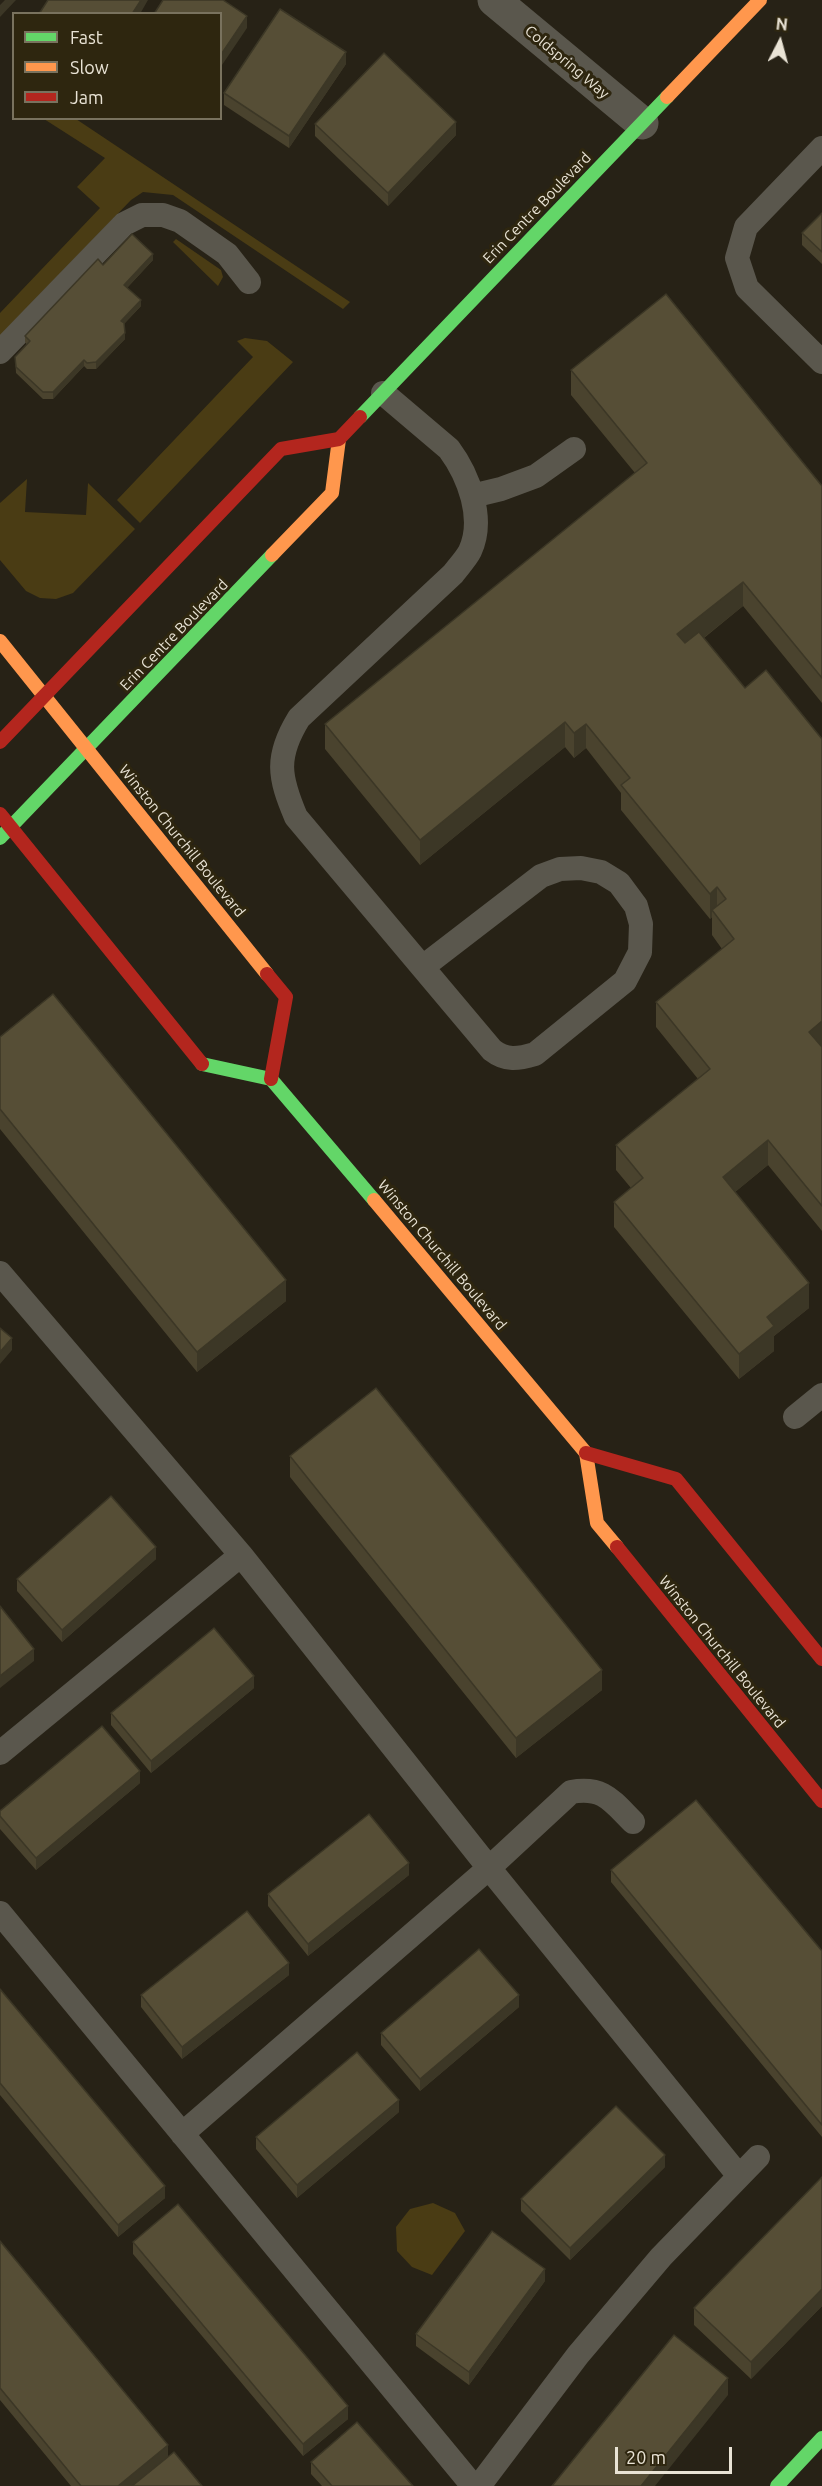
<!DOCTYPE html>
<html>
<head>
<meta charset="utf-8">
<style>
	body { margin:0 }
	#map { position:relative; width:822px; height:2486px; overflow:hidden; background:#272216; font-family:Ubuntu,sans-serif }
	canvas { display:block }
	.legend { position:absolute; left:12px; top:12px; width:210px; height:108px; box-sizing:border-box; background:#2e260f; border:2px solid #79725e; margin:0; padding:8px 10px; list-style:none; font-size:18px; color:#e9e3d5 }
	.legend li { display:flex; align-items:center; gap:12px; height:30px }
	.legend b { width:30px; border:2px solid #79725e }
	.north { position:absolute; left:750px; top:12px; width:60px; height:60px; -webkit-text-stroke:4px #2e260f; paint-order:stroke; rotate:6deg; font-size:16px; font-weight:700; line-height:24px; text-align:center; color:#e9e3d5 }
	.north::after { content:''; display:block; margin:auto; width:21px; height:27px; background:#e9e3d5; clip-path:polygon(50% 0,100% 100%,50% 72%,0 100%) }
	.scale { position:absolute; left:615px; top:2447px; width:117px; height:27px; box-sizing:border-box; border:3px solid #e9e3d5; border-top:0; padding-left:8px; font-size:18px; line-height:21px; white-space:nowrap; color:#e9e3d5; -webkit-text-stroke:4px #2e260f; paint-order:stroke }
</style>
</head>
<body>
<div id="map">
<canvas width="822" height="2486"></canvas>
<ul class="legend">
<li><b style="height:8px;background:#63d668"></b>Fast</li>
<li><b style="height:8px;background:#ff974d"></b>Slow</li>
<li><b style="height:8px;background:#b3261e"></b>Jam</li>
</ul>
<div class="north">N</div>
<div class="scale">20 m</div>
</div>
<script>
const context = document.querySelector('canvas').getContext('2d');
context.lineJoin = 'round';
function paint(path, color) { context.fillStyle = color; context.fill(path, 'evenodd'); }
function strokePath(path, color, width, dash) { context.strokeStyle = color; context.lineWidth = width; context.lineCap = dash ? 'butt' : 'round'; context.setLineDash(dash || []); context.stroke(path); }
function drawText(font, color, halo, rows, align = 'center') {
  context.font = font + ' Ubuntu,sans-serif'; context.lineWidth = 6; context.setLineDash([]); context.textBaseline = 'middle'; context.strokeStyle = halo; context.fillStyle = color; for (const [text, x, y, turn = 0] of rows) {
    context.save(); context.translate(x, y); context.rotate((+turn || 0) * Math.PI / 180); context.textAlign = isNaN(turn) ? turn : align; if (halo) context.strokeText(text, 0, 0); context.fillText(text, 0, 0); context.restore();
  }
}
const green = new Path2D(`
	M 44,119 L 76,119 L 350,302 L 343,309 L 173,195 L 143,192 L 131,200 L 0,336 L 0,313 L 100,208 L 77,187 L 105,158 Z
	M 176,239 L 221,270 L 223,277 L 218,286 L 173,242 Z
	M 245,338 L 267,341 L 293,362 L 140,523 L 117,500 L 253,357 L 237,341 Z
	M 27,479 L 25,512 L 86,515 L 88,483 L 135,529 L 73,593 L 56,599 L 40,598 L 26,591 L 0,560 L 0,503 Z
	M 433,2203 L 455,2213 L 465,2231 L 432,2275 L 412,2267 L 397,2251 L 396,2227 L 410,2209 Z`);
const lane = new Path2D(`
	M 822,148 L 746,227 L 737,258 L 747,288 L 822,362
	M 0,352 L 124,224 L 142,215 L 163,215 L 180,221 L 227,254 L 249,282
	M 383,393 L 449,449 C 469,476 485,519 470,551 C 466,559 458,567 453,574 L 299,718 C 275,757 279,777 296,817 L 492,1050 C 506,1061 518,1059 535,1054 L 625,981 L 640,952 L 641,924 L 636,906 L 619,883 L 601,872 L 581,868 L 560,869 L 541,876 L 424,966
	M 472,496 L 501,489 L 536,476 L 574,449
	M 0,1273 L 241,1555 L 489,1868 L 739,2176
	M 795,1417 L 822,1395
	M 0,1753 L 241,1555
	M 0,1913 L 473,2486
	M 182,2134 L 489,1868 L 571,1792 C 603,1786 612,1801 633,1822
	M 479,2486 L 578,2355 L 661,2257 L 758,2157`);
const street = new Path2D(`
	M 494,0 L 642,123`);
const fast = new Path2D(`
	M 360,417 L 667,97
	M 0,838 L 272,555
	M 202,1064 L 271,1079 L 374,1200
	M 777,2486 L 822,2438`);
const slow = new Path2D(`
	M 667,97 L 760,0
	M 272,555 L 332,493 L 339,439
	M 0,641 L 267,974
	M 374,1200 L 586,1453 L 597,1523 L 617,1547`);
const jam = new Path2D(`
	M 0,742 L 281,449 L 339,439 L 360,417
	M 0,814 L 202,1064
	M 267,974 L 286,997 L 271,1079
	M 586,1453 L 676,1479 L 822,1659
	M 617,1547 L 822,1801`);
const wall = new Path2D(`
	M 346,64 L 289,148 L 224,105 L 224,93 Z
	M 315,124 L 456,135 L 388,206 L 315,136 Z
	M 822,213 L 822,264 L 802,245 L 802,233 Z
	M 153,260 L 127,288 L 141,306 L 124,324 L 125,339 L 96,369 L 87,369 L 84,366 L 53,399 L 43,399 L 16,373 L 15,357 L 27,345 L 25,342 L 25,336 L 103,265 Z
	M 571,370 L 822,486 L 822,703 L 743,606 L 704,638 L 822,1047 L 822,1231 L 768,1165 L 735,1192 L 809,1308 L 774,1336 L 774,1351 L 739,1379 L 614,1227 L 614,1202 L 631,1188 L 616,1170 L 616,1145 L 698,1079 L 656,1027 L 656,1002 L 722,949 L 712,935 L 712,917 L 710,919 L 621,810 L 621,793 L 586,748 L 574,758 L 565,747 L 420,865 L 325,749 L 325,724 L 635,473 L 571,395 Z
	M 0,1037 L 286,1301 L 197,1372 L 0,1129 Z
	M 290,1456 L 602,1690 L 516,1758 L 290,1477 Z
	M 156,1559 L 62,1642 L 17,1591 L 17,1579 Z
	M 254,1688 L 151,1773 L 111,1725 L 111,1713 Z
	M 140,1783 L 36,1870 L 0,1829 L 0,1811 Z
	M 611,1870 L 822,1951 L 822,2137 L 611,1882 Z
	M 409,1875 L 308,1956 L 268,1906 L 268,1894 Z
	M 289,1975 L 182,2059 L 141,2007 L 141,1995 Z
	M 0,1989 L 165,2198 L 118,2237 L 0,2095 Z
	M 519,2007 L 420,2091 L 381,2045 L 381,2033 Z
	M 399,2112 L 297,2198 L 256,2149 L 256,2137 Z
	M 665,2167 L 570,2260 L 521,2211 L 521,2199 Z
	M 822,2177 L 822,2306 L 751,2379 L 694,2325 L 694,2308 Z
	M 0,2241 L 168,2457 L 202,2486 L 71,2486 L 0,2400 Z
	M 133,2242 L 348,2419 L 303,2456 L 133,2254 Z
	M 545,2281 L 469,2385 L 416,2346 L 416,2334 Z
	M 311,2462 L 413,2486 L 322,2486 L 311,2474 Z`);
const shadedWall = new Path2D(`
	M 5,0 L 16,0 L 0,17 L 0,5 Z
	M 141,0 L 148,0 L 140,14 L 132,14 Z
	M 247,16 L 247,28 L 220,68 L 220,56 Z
	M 346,52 L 346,64 L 289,148 L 289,136 Z
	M 456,122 L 456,135 L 388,206 L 388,193 Z
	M 153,254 L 153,260 L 124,291 L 124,285 Z
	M 141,300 L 141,306 L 121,327 L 121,321 Z
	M 125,333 L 125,339 L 96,369 L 96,362 Z
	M 84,360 L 84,366 L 53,399 L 53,392 Z
	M 743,582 L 743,606 L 677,659 L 677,634 Z
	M 565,722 L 565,747 L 420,865 L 420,840 Z
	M 586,724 L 586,748 L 574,758 L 574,733 Z
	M 717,887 L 717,912 L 712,910 L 712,917 L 710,919 L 710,894 Z
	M 822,1021 L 822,1046 L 809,1057 L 809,1032 Z
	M 768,1140 L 768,1165 L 723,1202 L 723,1177 Z
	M 286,1280 L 286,1301 L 197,1372 L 197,1352 Z
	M 809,1283 L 809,1308 L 774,1336 L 774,1351 L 739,1379 L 739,1354 L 767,1317 Z
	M 12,1338 L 12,1350 L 0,1364 L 0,1352 Z
	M 156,1547 L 156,1559 L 62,1642 L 62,1630 Z
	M 34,1649 L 34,1661 L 0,1688 L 0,1676 Z
	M 602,1670 L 602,1690 L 516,1758 L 516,1738 Z
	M 254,1676 L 254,1688 L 151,1773 L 151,1761 Z
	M 140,1771 L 140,1783 L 36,1870 L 36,1858 Z
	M 409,1863 L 409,1875 L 308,1956 L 308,1944 Z
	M 289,1963 L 289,1975 L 182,2059 L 182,2047 Z
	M 519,1995 L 519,2007 L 420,2091 L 420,2079 Z
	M 399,2100 L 399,2112 L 297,2198 L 297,2185 Z
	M 665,2155 L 665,2167 L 570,2260 L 570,2248 Z
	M 165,2186 L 165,2198 L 118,2237 L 118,2225 Z
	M 545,2269 L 545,2281 L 469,2385 L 469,2372 Z
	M 822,2289 L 822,2306 L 751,2379 L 751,2362 Z
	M 728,2378 L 728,2395 L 655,2486 L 641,2486 Z
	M 348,2406 L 348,2419 L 303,2456 L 303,2444 Z
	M 168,2445 L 168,2457 L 133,2486 L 118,2486 Z`);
const building = new Path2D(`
	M 48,0 L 141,0 L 132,14 L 39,14 Z
	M 163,0 L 223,0 L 247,16 L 220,56 L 220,14 L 154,14 Z
	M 280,9 L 346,52 L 289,136 L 224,93 Z
	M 384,53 L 456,122 L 388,193 L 315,124 Z
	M 822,213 L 822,252 L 802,233 Z
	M 132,234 L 153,254 L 124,285 L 141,300 L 121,321 L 124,323 L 125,333 L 96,362 L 87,363 L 84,360 L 53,392 L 43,392 L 16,367 L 15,357 L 30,341 L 25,336 L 98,259 L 103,265 Z
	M 666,294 L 822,486 L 822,678 L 743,582 L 677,634 L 685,643 L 699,632 L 745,688 L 766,670 L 822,739 L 822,1021 L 809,1032 L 822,1047 L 822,1206 L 768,1140 L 723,1177 L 809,1283 L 767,1317 L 774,1326 L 739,1354 L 614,1202 L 643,1178 L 616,1145 L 710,1069 L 656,1002 L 734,939 L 712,910 L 726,899 L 717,887 L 710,894 L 621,785 L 630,778 L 586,724 L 574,733 L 565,722 L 420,840 L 325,724 L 647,463 L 571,370 Z
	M 53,994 L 286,1280 L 197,1352 L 0,1109 L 0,1037 Z
	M 0,1328 L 12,1338 L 0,1352 Z
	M 376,1388 L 602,1670 L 516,1738 L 290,1456 Z
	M 111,1496 L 156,1547 L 62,1630 L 17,1579 Z
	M 0,1606 L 34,1649 L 0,1676 Z
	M 214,1628 L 254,1676 L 151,1761 L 111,1713 Z
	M 102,1726 L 140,1771 L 36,1858 L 0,1816 L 0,1811 Z
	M 696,1800 L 822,1951 L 822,2125 L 611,1870 Z
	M 369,1814 L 409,1863 L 308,1944 L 268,1894 Z
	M 247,1911 L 289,1963 L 182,2047 L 141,1995 Z
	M 479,1949 L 519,1995 L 420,2079 L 381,2033 Z
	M 0,1989 L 165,2186 L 118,2225 L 0,2083 Z
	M 357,2052 L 399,2100 L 297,2185 L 256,2137 Z
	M 616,2106 L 665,2155 L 570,2248 L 521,2199 Z
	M 822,2177 L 822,2289 L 751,2362 L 694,2308 Z
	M 178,2204 L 348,2406 L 303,2444 L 133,2242 Z
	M 492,2231 L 545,2269 L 469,2372 L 416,2334 Z
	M 0,2241 L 168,2445 L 118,2486 L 81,2486 L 0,2388 Z
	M 674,2335 L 728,2378 L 641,2486 L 552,2486 Z
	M 357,2422 L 413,2486 L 332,2486 L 311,2462 Z
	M 174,2452 L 202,2486 L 132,2486 Z`);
const streetNames = [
	["Coldspring Way",567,62,40],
	["Erin Centre Boulevard",537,208,-46],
	["Erin Centre Boulevard",174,635,-46],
	["Winston Churchill Boulevard",182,841,51],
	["Winston Churchill Boulevard",442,1255,50],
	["Winston Churchill Boulevard",722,1652,51]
];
paint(green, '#4a3c14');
strokePath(lane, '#5a574d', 24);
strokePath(street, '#5a574d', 33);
strokePath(fast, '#63d668', 14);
strokePath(slow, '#ff974d', 14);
strokePath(jam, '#b3261e', 14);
paint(wall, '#4a432e');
paint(shadedWall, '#3c3726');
paint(building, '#564e36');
strokePath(building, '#3c3726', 1.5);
drawText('15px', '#e9e3d5', '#2e260f', streetNames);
</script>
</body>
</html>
